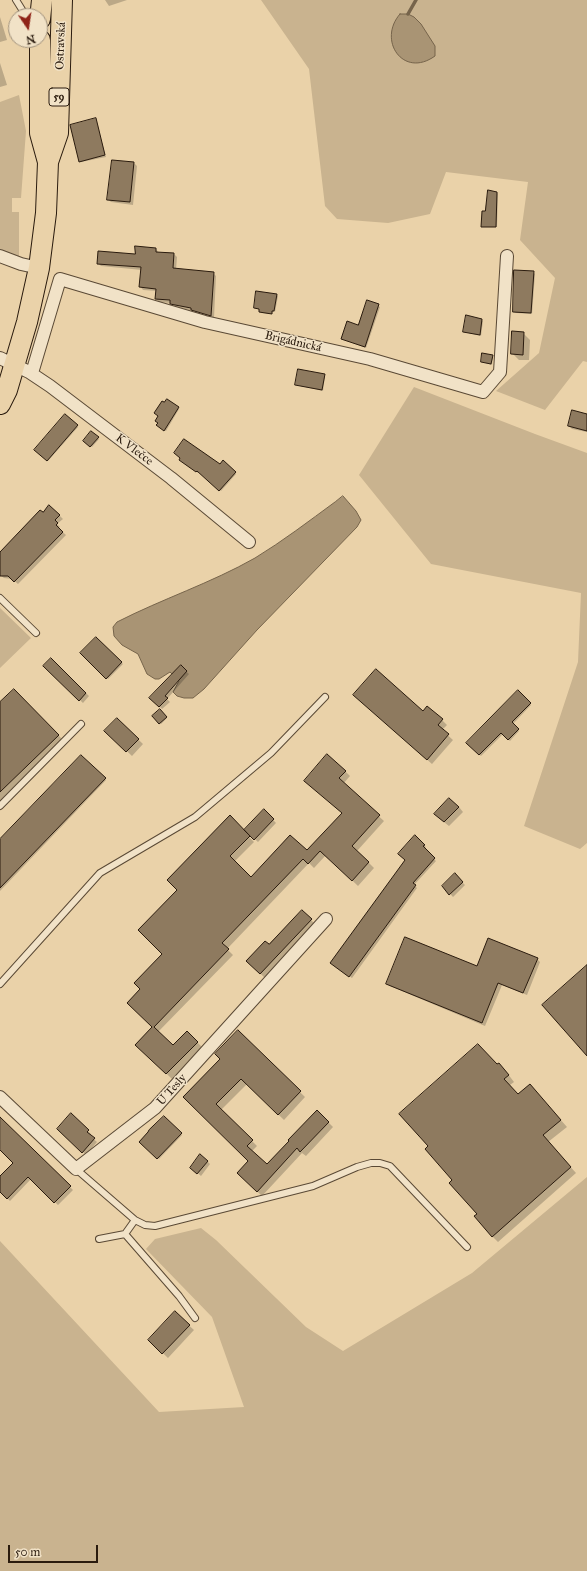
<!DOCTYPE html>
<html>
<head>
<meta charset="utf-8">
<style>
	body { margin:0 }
	#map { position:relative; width:587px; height:1571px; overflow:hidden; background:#ead2a9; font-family:"IM FELL Great Primer",serif }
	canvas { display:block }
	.north { position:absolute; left:8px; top:8px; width:40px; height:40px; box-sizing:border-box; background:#f1e2c7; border:1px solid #a1927d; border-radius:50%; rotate:167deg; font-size:11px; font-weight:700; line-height:16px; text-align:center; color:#2a1b0e }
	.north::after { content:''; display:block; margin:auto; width:14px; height:18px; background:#8f2418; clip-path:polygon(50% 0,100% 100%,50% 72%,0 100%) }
	.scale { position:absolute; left:8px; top:1545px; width:90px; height:18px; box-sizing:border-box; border:2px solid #2a1b0e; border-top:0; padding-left:5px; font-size:12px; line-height:14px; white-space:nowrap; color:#2a1b0e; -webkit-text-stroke:3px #f1e2c7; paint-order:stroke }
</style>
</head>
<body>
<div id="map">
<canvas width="587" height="1571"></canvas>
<div class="north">N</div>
<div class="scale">50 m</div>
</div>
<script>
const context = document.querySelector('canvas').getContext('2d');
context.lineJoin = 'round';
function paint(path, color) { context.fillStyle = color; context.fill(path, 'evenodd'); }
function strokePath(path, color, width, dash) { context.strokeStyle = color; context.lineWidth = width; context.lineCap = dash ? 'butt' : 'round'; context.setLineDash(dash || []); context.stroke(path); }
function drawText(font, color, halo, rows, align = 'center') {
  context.font = font + ' "IM FELL Great Primer",serif'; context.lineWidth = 3; context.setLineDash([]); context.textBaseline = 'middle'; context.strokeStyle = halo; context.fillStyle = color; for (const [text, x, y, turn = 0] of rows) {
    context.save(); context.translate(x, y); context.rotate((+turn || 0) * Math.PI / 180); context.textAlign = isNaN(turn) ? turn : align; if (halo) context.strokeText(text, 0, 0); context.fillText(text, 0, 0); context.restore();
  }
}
const green = new Path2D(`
	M 261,0 L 587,0 L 587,362 L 583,361 L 545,410 L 496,391 L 539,353 L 555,278 L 520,240 L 528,182 L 446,172 L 430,214 L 388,223 L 337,219 L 325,206 L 309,69 Z
	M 19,95 L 26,131 L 21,198 L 12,198 L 12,212 L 19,212 L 19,260 L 0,253 L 0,102 Z
	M 414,387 L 535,434 L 587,453 L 587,843 L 580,849 L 524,826 L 578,662 L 581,593 L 431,564 L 359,475 Z
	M 0,608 L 31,638 L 0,668 Z
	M 587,1177 L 587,1571 L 0,1571 L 0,1241 L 159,1412 L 244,1407 L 212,1317 L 146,1249 L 155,1239 L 201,1228 L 216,1240 L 306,1327 L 343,1351 L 472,1273 Z`);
const water = new Path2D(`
	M 400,14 L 408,14 L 414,17 L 421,24 L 435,46 L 435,56 C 403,79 377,40 400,14 Z
	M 343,496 L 356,511 L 361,520 L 357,527 L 257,630 L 204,689 L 193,698 L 184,698 L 177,696 L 173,692 L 179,681 L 170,672 L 159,679 L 155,679 L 147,674 L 138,654 L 122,645 L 114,636 L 113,627 L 117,622 C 162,599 211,583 255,558 C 283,541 309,521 335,502 Z`);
const shadow = new Path2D(`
	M 105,0 L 127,0 L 109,6 Z
	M 0,17 L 7,40 L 0,42 Z
	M 0,63 L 7,85 L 0,87 Z
	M 96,120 L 106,157 L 81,162 L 80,161 Z
	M 112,161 L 134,163 L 137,166 L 133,205 L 111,202 L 108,199 Z
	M 497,192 L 498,194 L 497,227 L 483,227 L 482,226 L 486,212 Z
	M 136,247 L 156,249 L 159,253 L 174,254 L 177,257 L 176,270 L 213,273 L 216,276 L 214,318 L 196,313 L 193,311 L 174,306 L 171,303 L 159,302 L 156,299 L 157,291 L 143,290 L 140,286 L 142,270 L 101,266 L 98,263 L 136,255 Z
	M 533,272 L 535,274 L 532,314 L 516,313 L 514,312 Z
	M 277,295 L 278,296 L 275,312 L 273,311 L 272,314 L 261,313 L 260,310 L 255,308 Z
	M 367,301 L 380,307 L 366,348 L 342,339 L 359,326 Z
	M 482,320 L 483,321 L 481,336 L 464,332 Z
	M 523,333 L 530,340 L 529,360 L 519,360 L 512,353 Z
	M 492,356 L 493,357 L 492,365 L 482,362 Z
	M 324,374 L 325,376 L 323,391 L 296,385 Z
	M 178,408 L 179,409 L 166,431 L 159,426 L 160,416 Z
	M 65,415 L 78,427 L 48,461 L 35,450 Z
	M 587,415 L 587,432 L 572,429 L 569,426 Z
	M 91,433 L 99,439 L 92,447 L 84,441 Z
	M 181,461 L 220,465 L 223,462 L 236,474 L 221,491 L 198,471 L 198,473 Z
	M 50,506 L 63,519 L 57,524 L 60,527 L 58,528 L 66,535 L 18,584 L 12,579 L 4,578 L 0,575 L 0,553 Z
	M 96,638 L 123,664 L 108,679 L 81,653 Z
	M 51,660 L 89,696 L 83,703 L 44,666 Z
	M 181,667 L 189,674 L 167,699 L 170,702 L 162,709 L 151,698 Z
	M 14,690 L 64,741 L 0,804 L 0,703 Z
	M 518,692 L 531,705 L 513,724 L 519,731 L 510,741 L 503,734 L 481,756 L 467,743 Z
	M 359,699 L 423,712 L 442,720 L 447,725 L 442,730 L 453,740 L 432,764 Z
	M 160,710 L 167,718 L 161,724 L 153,716 Z
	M 117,719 L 143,744 L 132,756 L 106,731 Z
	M 81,756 L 106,780 L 0,891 L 0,841 Z
	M 345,771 L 350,776 L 343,784 L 384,821 L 357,851 L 374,868 L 358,886 L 326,855 L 314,868 L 309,863 L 227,949 L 233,955 L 158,1032 L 173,1046 L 187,1032 L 202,1047 L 172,1079 L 137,1045 L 153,1027 L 141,989 L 164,954 L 179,890 L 230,817 L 254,842 L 234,862 L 251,878 L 307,851 L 343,814 L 305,781 Z
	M 459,807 L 463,812 L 449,826 L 440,819 Z
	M 264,810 L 276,823 L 258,842 L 245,830 Z
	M 415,837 L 426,847 L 424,849 L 436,861 L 414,885 L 417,888 L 352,978 L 333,965 L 406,860 Z
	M 455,875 L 465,885 L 453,897 L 443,886 Z
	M 302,911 L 316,925 L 265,978 L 247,961 L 269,946 Z
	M 537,959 L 540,962 L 527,995 L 502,985 L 485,1026 L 390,986 L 387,983 L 477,968 Z
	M 238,1032 L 305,1097 L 284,1120 L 247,1084 L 221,1110 L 257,1146 L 252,1151 L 267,1166 L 317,1111 L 333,1127 L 306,1156 L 302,1153 L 262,1196 L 243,1178 L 249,1161 L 184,1097 L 221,1059 Z
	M 497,1065 L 505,1070 L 514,1082 L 510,1085 L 518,1095 L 530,1085 L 567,1127 L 548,1142 L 576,1173 L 498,1242 L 492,1236 L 454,1180 Z
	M 71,1115 L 91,1134 L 89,1135 L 97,1142 L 86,1155 L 58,1129 Z
	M 164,1117 L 182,1135 L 159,1159 L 140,1141 Z
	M 4,1122 L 73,1190 L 58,1205 L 31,1179 L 10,1201 L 0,1191 L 0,1177 L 14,1163 L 0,1149 L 0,1126 Z
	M 207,1161 L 210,1164 L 201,1176 L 194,1170 Z
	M 175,1313 L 194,1330 L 168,1358 L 149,1340 Z`);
const stream = new Path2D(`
	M 408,14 L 416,0`);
const building = new Path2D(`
	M 96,118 L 105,155 L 79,162 L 70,125 Z
	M 112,160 L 134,162 L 130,202 L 107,200 Z
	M 488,190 L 497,192 L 496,227 L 481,227 L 482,211 L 485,211 Z
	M 135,246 L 156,248 L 156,252 L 174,253 L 173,268 L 214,272 L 211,316 L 191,310 L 191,308 L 170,304 L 170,300 L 155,299 L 156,289 L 139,287 L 141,267 L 97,264 L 98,251 L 135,254 Z
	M 514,270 L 534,271 L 531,313 L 513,312 Z
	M 256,291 L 277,294 L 274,311 L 272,311 L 272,314 L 259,312 L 259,309 L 254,308 Z
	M 367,300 L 379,304 L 365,347 L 341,339 L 347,321 L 358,325 Z
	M 466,315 L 482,319 L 480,335 L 463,332 Z
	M 512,331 L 524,332 L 523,355 L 511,354 Z
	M 482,353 L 493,355 L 491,364 L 481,362 Z
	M 298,369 L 325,374 L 322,390 L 295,385 Z
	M 167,399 L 179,407 L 164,431 L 156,425 L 158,423 L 155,421 L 158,416 L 154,413 L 162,401 L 164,402 Z
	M 572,410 L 587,414 L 587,431 L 568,426 Z
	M 65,414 L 78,425 L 47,461 L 34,450 Z
	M 91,431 L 99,437 L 90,447 L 83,441 Z
	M 184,439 L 220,464 L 223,460 L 236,472 L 219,491 L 197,471 L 196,472 L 179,460 L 180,458 L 174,453 Z
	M 49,505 L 60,515 L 55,520 L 58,523 L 56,525 L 63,532 L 14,582 L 8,576 L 0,576 L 0,552 L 40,510 L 43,512 Z
	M 96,637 L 122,662 L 106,679 L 80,653 Z
	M 51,658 L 86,693 L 79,701 L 43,666 Z
	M 181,665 L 187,671 L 165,696 L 168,698 L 159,707 L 149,698 Z
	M 376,669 L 423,711 L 427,706 L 443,719 L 438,725 L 449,734 L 427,760 L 353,695 Z
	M 14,689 L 59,735 L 0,792 L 0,702 Z
	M 518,690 L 531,703 L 512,722 L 519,729 L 508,740 L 501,733 L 479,755 L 466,743 Z
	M 160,709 L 167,717 L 159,724 L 152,716 Z
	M 117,718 L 139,739 L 126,752 L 104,731 Z
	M 327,754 L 346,771 L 339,778 L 380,815 L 352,846 L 369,862 L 352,881 L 320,851 L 308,864 L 303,859 L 222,943 L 229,949 L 154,1027 L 173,1045 L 187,1031 L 198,1042 L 166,1074 L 135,1045 L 152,1027 L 127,1003 L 140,989 L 134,983 L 162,954 L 138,930 L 177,890 L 167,880 L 230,815 L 250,836 L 230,856 L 251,877 L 290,835 L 307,850 L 342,813 L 304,781 Z
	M 81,755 L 106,778 L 0,888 L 0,839 Z
	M 449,798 L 459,807 L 444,822 L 434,814 Z
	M 264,809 L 274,819 L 254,840 L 244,830 Z
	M 415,835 L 425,845 L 423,846 L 435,858 L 413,883 L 416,885 L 349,977 L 330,963 L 405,860 L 398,854 Z
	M 455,873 L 463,882 L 449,895 L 442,886 Z
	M 302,910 L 312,919 L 260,974 L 246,961 L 265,941 L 269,944 Z
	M 405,937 L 477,966 L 488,938 L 538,958 L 523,993 L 498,983 L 482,1023 L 386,984 Z
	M 587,965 L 587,1056 L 542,1005 Z
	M 238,1030 L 301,1091 L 278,1115 L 241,1079 L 216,1104 L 253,1140 L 247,1146 L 267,1164 L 289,1141 L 288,1140 L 317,1110 L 329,1122 L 300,1152 L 297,1148 L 257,1192 L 237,1173 L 248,1161 L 183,1097 L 220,1059 L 215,1054 Z
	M 478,1044 L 497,1064 L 499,1063 L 509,1075 L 504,1079 L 518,1094 L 530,1084 L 561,1120 L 543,1135 L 571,1167 L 492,1237 L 474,1216 L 477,1214 L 449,1183 L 452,1180 L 425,1149 L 428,1146 L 399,1114 Z
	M 71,1113 L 89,1130 L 87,1132 L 95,1138 L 82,1153 L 57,1129 Z
	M 164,1116 L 182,1133 L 157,1159 L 139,1142 L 148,1132 L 149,1130 Z
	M 0,1117 L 71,1186 L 54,1203 L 28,1177 L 7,1199 L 0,1192 L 0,1176 L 13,1163 L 0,1150 Z
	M 200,1154 L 208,1161 L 197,1174 L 190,1168 Z
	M 175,1311 L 190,1325 L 162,1354 L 148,1340 Z`);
const lane = new Path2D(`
	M 16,0 L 26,16
	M 0,598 L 36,633
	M 0,806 L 81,724
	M 0,984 L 100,873 L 195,817 L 271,753 L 325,697
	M 76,1169 L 135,1220 L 145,1225 L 155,1226 L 313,1186 L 357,1167 L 371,1163 L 380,1163 L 390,1166 L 467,1247
	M 125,1234 L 179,1296 L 195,1318
	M 99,1239 L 125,1234 L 135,1220`);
const street = new Path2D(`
	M 0,256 L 21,264 L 39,268
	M 0,358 L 29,372 L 50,386 L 171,478 L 249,542
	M 32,373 L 60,279 L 205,322 L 370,359 L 483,392 L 500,372 L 507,256
	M 0,1097 L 76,1169 L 155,1108 L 326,919`);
const primary = new Path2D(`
	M 40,19 L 42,0
	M 40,40 L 40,133 L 48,162
	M 0,404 L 7,390 L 27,322 L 39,268 L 46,213 L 48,162 L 58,133 L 62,0`);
const shields = [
	[59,97,20]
];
const shieldNames = [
	["59",59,97]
];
const streetNames = [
	["Ostravská",61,46,-88],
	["Brigádnická",293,342,13],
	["K Vlečce",134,450,37],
	["U Tesly",172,1090,-48]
];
paint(green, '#c9b38f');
paint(water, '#a99474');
strokePath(water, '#76644b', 1);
paint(shadow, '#0003');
strokePath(stream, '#76644b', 3.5);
paint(building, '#8e7a5f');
strokePath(building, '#2a1b0e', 1);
strokePath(lane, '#5a4935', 8);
strokePath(street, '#5a4935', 14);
strokePath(primary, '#2a1b0e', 22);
strokePath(lane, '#f1e2c7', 6);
strokePath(street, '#f1e2c7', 12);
strokePath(primary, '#ead2a9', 20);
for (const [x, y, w] of shields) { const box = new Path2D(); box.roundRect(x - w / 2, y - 9, w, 18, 3); context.fillStyle = '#f1e2c7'; context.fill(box); strokePath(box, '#2a1b0e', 1); }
drawText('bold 11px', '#2a1b0e', null, shieldNames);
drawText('12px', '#2a1b0e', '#f1e2c7', streetNames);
</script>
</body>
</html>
